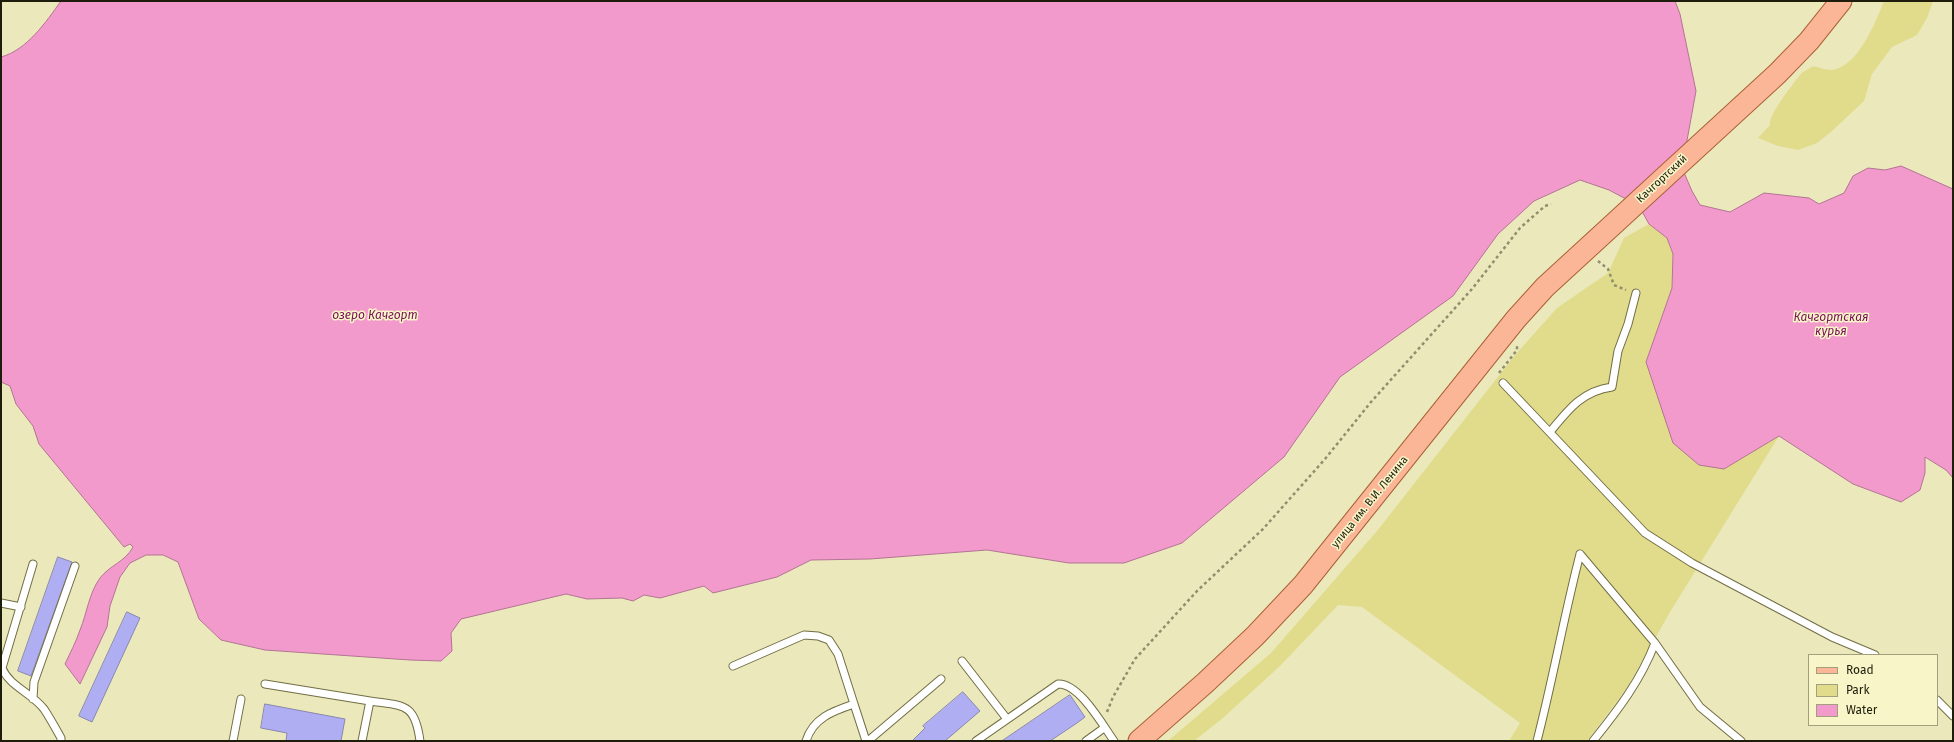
<!DOCTYPE html>
<html>
<head>
<meta charset="utf-8">
<style>
	body { margin:0 }
	#map { position:relative; width:1954px; height:742px; overflow:hidden; background:#ebe8bb; font-family:"Fira Sans",sans-serif }
	canvas { display:block }
	.frame { position:absolute; inset:0; border:2px solid #1e1d0c; pointer-events:none }
	.legend { position:absolute; left:1808px; top:654px; width:130px; height:72px; box-sizing:border-box; background:#f8f6c8; border:1px solid #a19f7d; margin:0; padding:5px 7px; list-style:none; font-size:12px; color:#1e1d0c }
	.legend li { display:flex; align-items:center; gap:8px; height:20px }
	.legend b { width:20px; border:1px solid #a19f7d }
</style>
</head>
<body>
<div id="map">
<canvas width="1954" height="742"></canvas>
<div class="frame"></div>
<ul class="legend">
<li><b style="height:5px;background:#fab696"></b>Road</li>
<li><b style="height:11px;background:#e1dc8c"></b>Park</li>
<li><b style="height:11px;background:#f29acc"></b>Water</li>
</ul>
</div>
<script>
const context = document.querySelector('canvas').getContext('2d');
context.lineJoin = 'round';
function paint(path, color) { context.fillStyle = color; context.fill(path, 'evenodd'); }
function strokePath(path, color, width, dash) { context.strokeStyle = color; context.lineWidth = width; context.lineCap = dash ? 'butt' : 'round'; context.setLineDash(dash || []); context.stroke(path); }
function drawText(font, color, halo, rows, align = 'center') {
  context.font = font + ' "Fira Sans",sans-serif'; context.lineWidth = 3; context.setLineDash([]); context.textBaseline = 'middle'; context.strokeStyle = halo; context.fillStyle = color; for (const [text, x, y, turn = 0] of rows) {
    context.save(); context.translate(x, y); context.rotate((+turn || 0) * Math.PI / 180); context.textAlign = isNaN(turn) ? turn : align; if (halo) context.strokeText(text, 0, 0); context.fillText(text, 0, 0); context.restore();
  }
}
const green = new Path2D(`
	M 1884,1 L 1933,1 L 1927,18 L 1917,35 L 1892,47 L 1872,74 L 1864,101 L 1832,131 L 1817,143 L 1798,150 L 1778,146 L 1758,138 L 1770,125 C 1768,115 1793,84 1800,75 C 1803,71 1809,69 1813,66 C 1818,67 1826,70 1831,70 C 1858,68 1876,21 1884,1 Z
	M 1649,224 L 1667,238 L 1673,254 L 1672,288 L 1646,362 L 1657,392 L 1724,469 L 1779,436 L 1670,612 L 1627,688 L 1587,741 L 1509,741 L 1520,723 L 1362,607 L 1338,605 L 1280,666 L 1223,718 L 1194,741 L 1168,741 L 1271,653 L 1377,531 L 1515,355 L 1557,308 L 1608,273 L 1624,238 Z`);
const water = new Path2D(`
	M 61,1 L 1675,1 L 1680,14 L 1696,91 L 1682,168 L 1692,191 L 1700,205 L 1730,212 L 1764,193 L 1809,198 L 1819,204 L 1844,193 L 1853,176 L 1868,168 L 1885,170 L 1901,166 L 1953,189 L 1953,478 L 1946,470 L 1925,457 L 1925,473 L 1920,490 L 1901,502 L 1853,484 L 1779,436 L 1724,469 L 1699,465 L 1673,443 L 1646,362 L 1672,288 L 1673,254 L 1667,238 L 1649,224 L 1639,206 L 1609,190 L 1580,180 L 1534,201 L 1498,234 L 1453,296 L 1340,377 L 1284,457 L 1182,543 L 1124,563 L 1069,563 L 987,550 L 870,559 L 811,560 L 777,577 L 713,593 L 704,586 L 660,598 L 644,595 L 633,601 L 622,598 L 587,599 L 566,594 L 461,619 L 451,633 L 452,651 L 441,661 L 410,660 L 265,650 L 221,640 L 199,619 L 178,562 L 163,555 L 146,555 L 130,563 L 120,577 L 110,606 L 107,627 L 80,684 L 65,664 C 70,653 76,642 80,630 C 87,613 89,593 100,578 C 110,565 125,562 133,547 L 130,544 L 124,547 L 39,444 L 33,426 L 16,404 L 10,386 L 1,382 L 1,57 C 27,50 46,22 61,1 Z`);
const building = new Path2D(`
	M 58,557 L 72,562 L 31,676 L 18,671 Z
	M 127,612 L 140,618 L 92,722 L 79,716 Z
	M 963,692 L 980,711 L 945,741 L 912,741 L 925,728 L 923,726 Z
	M 1070,695 L 1085,717 L 1077,723 L 1050,741 L 1002,741 Z
	M 265,704 L 345,719 L 341,741 L 286,741 L 287,733 L 261,728 Z`);
const path = new Path2D(`
	M 1598,261 L 1608,269 L 1614,285 L 1626,290
	M 1499,373 L 1517,350 L 1517,345
	M 1107,712 L 1113,697 L 1135,659 L 1197,591 L 1263,529 L 1325,459 L 1371,402 L 1472,289 L 1520,228 L 1545,206 L 1551,204`);
const lane = new Path2D(`
	M 1503,383 L 1645,533 L 1692,563 L 1832,637 L 1875,655
	M 1550,432 C 1568,410 1582,391 1612,387 L 1618,351 L 1628,324 L 1636,293
	M 1580,554 L 1655,643 L 1700,707 L 1741,741
	M 33,564 L 2,668 C 9,686 32,693 44,709 C 50,718 56,729 61,738 L 61,741
	M 1,603 L 21,607
	M 962,661 L 1007,719
	M 733,666 L 804,635 L 818,636 L 829,640 L 838,654 L 854,704
	M 265,684 L 370,701 L 362,741
	M 33,699 L 34,682 L 75,566
	M 1937,700 L 1953,716
	M 370,701 C 403,706 415,702 420,741
	M 233,741 L 241,699
	M 806,741 C 813,718 833,711 854,704 L 866,741
	M 868,741 L 941,679
	M 976,741 L 1058,684 C 1079,683 1102,724 1114,741
	M 1086,741 L 1104,728
	M 1537,741 C 1553,679 1564,616 1580,554
	M 1593,741 C 1618,710 1641,680 1655,643`);
const primary = new Path2D(`
	M 1139,741 L 1205,683 L 1255,636 L 1303,585 L 1516,319 L 1545,287 L 1777,74 L 1809,41 L 1841,1`);
const streetNames = [
	["Качгортский",1662,179,-43],
	["улица им. В.И. Ленина",1370,502,-51]
];
const waterNames = [
	["озеро Качгорт",375,316],
	["Качгортская",1831,318],
	["курья",1831,332]
];
paint(green, '#e1dc8c');
paint(water, '#f29acc');
strokePath(water, '#b27492', 1);
paint(building, '#b0aef3');
strokePath(building, '#8787ae', 1);
strokePath(lane, '#716e45', 9);
strokePath(primary, '#ab6138', 23);
strokePath(path, '#908e6d', 2.5, [3, 3]);
strokePath(lane, '#fff', 7);
strokePath(primary, '#fab696', 21);
drawText('11px', '#1e1d0c', '#f8f6c8', streetNames);
drawText('italic 12px', '#770e56', '#f8f6c8', waterNames);
</script>
</body>
</html>
